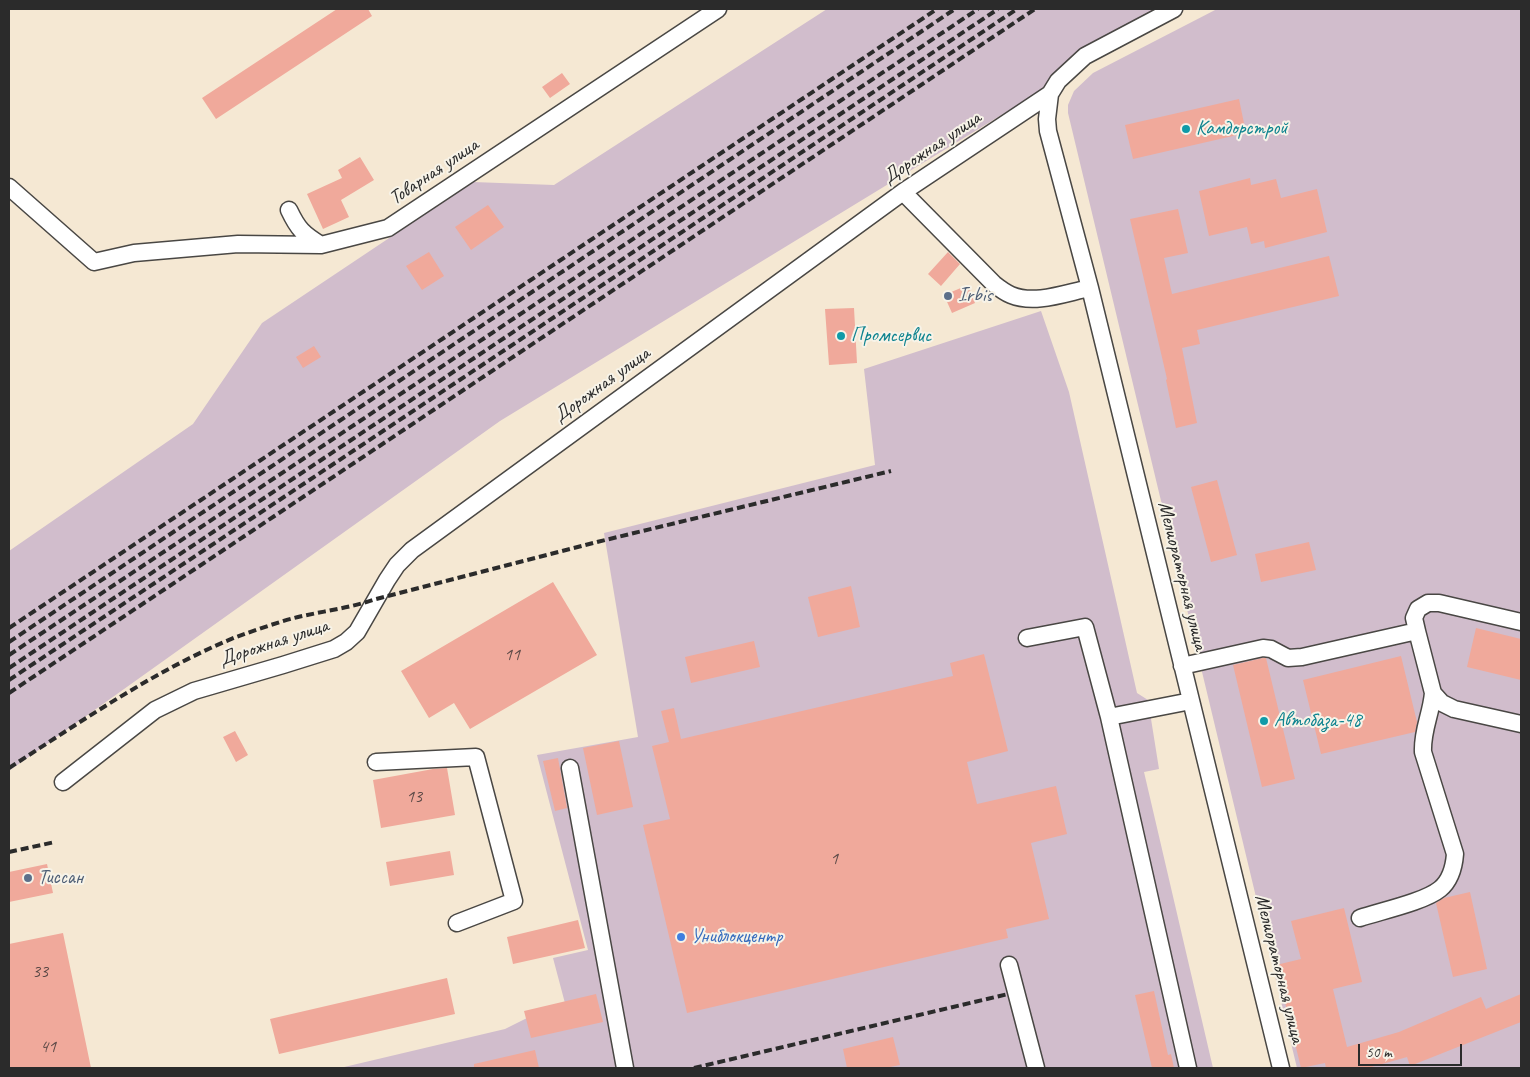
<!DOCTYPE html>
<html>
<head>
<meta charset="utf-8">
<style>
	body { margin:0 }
	#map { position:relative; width:1530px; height:1077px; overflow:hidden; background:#f5e8d3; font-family:Caveat,sans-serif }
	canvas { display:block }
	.frame { position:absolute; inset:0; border:10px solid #2b2b2b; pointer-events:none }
	.scale { position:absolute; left:1358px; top:1044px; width:104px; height:22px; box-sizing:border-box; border:2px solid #2b2b2b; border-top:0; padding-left:6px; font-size:15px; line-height:18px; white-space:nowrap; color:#2b2b2b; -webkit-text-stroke:4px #f7f3e8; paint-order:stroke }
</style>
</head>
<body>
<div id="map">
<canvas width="1530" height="1077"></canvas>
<div class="frame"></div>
<div class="scale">50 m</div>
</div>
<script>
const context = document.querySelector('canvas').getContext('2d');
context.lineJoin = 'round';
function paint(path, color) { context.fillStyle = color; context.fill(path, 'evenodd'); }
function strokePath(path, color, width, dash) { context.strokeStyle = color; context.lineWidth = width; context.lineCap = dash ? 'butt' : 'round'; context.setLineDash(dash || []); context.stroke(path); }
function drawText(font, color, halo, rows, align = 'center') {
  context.font = font + ' Caveat,sans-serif'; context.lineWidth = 4; context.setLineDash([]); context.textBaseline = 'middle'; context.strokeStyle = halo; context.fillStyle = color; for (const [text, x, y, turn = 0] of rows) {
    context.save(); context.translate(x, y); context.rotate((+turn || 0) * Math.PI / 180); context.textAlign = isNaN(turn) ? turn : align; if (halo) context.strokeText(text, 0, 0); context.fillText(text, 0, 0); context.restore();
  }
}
const industrial = new Path2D(`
	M 827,9 L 1170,9 L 1049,86 L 500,421 L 9,771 L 9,551 L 193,424 L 262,323 L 473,182 L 554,185 Z
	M 1217,9 L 1521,9 L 1521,1068 L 1297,1068 L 1068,113 L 1068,105 L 1074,91 L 1093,73 Z
	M 1041,311 L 1069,392 L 1137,693 L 1148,700 L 1159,769 L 1144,772 L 1213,1068 L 340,1068 L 505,1029 L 527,1018 L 566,1007 L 553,958 L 588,950 L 537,755 L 638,737 L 604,533 L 875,465 L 864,369 Z`);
const building = new Path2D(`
	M 337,9 L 368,9 L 372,16 L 216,119 L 202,98 Z
	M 562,73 L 570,84 L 550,98 L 542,87 Z
	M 1239,99 L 1246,133 L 1133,159 L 1125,125 Z
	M 360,157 L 374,180 L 341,200 L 349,217 L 323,229 L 307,194 L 342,178 L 338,170 Z
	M 1250,178 L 1251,185 L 1276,179 L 1281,198 L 1317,189 L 1327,232 L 1265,248 L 1264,241 L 1251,244 L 1247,227 L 1209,236 L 1199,191 Z
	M 488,205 L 504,227 L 471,250 L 455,227 Z
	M 1178,209 L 1188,253 L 1164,258 L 1172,294 L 1329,256 L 1339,296 L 1197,330 L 1200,344 L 1182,348 L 1197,423 L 1176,428 L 1166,380 L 1167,379 L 1130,219 Z
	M 429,252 L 444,276 L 422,290 L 406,266 Z
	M 948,252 L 960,264 L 941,286 L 928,274 Z
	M 968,285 L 975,303 L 952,313 L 944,295 Z
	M 854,308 L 857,363 L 829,365 L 825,309 Z
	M 314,346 L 321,357 L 303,368 L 296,357 Z
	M 1217,480 L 1237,555 L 1211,562 L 1191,487 Z
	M 1309,542 L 1316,570 L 1261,582 L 1255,554 Z
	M 553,582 L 597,655 L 470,729 L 454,703 L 429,718 L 401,671 Z
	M 851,586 L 860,627 L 818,637 L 808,597 Z
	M 1476,628 L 1521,639 L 1521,680 L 1467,667 Z
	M 754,641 L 760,667 L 691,683 L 685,657 Z
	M 984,654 L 1008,751 L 967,762 L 977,804 L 1056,786 L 1067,834 L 1031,843 L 1049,919 L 1006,929 L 1008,938 L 687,1013 L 643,825 L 670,819 L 652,746 L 669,742 L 661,711 L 674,708 L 681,739 L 953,676 L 950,663 Z
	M 1401,656 L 1417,722 L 1415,732 L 1321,754 L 1303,680 Z
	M 1263,658 L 1266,658 L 1295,779 L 1262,787 L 1233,665 Z
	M 235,731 L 248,755 L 236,762 L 223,737 Z
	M 619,741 L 633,807 L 597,815 L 583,748 Z
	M 558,758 L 567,808 L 555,811 L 543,761 Z
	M 447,768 L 455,815 L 381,828 L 373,780 L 433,769 Z
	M 450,851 L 454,875 L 390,886 L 386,862 Z
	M 47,864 L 53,893 L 9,902 L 9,872 Z
	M 1470,892 L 1487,969 L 1453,977 L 1436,903 L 1444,898 Z
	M 1344,908 L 1362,982 L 1333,989 L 1347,1047 L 1399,1032 L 1481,997 L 1486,1009 L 1521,994 L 1521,1022 L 1410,1066 L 1407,1057 L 1368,1068 L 1326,1068 L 1325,1063 L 1301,1068 L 1276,965 L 1301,959 L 1291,921 Z
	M 578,920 L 585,948 L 513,964 L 507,937 Z
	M 63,933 L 91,1068 L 9,1068 L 9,944 Z
	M 447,978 L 455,1014 L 279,1054 L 270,1019 Z
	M 1154,991 L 1168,1055 L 1171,1054 L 1174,1068 L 1152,1068 L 1135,995 Z
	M 596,994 L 603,1022 L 531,1038 L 524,1011 Z
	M 893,1037 L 900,1065 L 885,1068 L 847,1068 L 843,1049 Z
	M 535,1050 L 539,1068 L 474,1068 L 474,1064 Z`);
const minor = new Path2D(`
	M 1050,94 L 1047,119 L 1048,131 L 1090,288 L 1281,1068
	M 9,187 L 94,262 L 134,253 L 238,244 L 321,245 L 388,228 L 718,9
	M 903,192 L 994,284 C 999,288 1004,292 1011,295 C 1035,305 1065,293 1090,288
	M 289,210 C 298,229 303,234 321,245
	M 1417,631 L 1414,618 L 1418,609 L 1428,603 L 1439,603 L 1521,622
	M 1027,638 L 1085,627 L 1109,717 L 1191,701
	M 1182,666 L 1263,648 L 1271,649 L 1288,658 L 1302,657 L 1417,631 L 1433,693 L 1442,703 L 1454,709 L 1521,724
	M 1109,717 L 1188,1068
	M 376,762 L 476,757 L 514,901 L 457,923
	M 570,768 L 625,1068
	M 63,782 L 155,710 L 194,691 L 283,665 L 334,649 L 346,642 L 357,632 L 387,580 L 397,565 L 412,550 L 903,192 L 1050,94 L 1058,81 L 1085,56 L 1174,9
	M 1360,918 C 1381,911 1424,902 1440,889 C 1451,880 1454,867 1455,854 L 1423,752 C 1422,730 1431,715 1433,693
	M 1009,965 L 1036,1068`);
const rail = new Path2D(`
	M 9,628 L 937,9
	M 9,642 L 955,9
	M 9,655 L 978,9
	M 9,668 L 998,9
	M 9,680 L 1017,9
	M 9,693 L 1035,9
	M 9,768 C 82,721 155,670 236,637 C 256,630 278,622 298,617 C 324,611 350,608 376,599 L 597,542 L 891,471
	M 9,852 L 55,842
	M 694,1068 L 1008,994`);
const markers = [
	[1186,129,5,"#0f9aa8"],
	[948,296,5,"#5c6f8a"],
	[841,336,5,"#0f9aa8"],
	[1264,721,5,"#0f9aa8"],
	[28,878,5,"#5c6f8a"],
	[681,937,5,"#3f7fe0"]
];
const numberNames = [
	["11",512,655],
	["13",414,797],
	["1",834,859],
	["33",40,972],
	["41",48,1047]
];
const cultureNames = [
	["Камдорстрой",1196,129],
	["Промсервис",851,336],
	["Автобаза-48",1274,721]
];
const streetNames = [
	["Дорожная улица",932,148,-34],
	["Товарная улица",434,172,-34],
	["Дорожная улица",602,385,-36],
	["Мелиораторная улица",1182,576,76],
	["Дорожная улица",274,643,-18],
	["Мелиораторная улица",1279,969,76]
];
const serviceNames = [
	["Irbis",958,296],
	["Тиссан",38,878]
];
const shopNames = [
	["Униблокцентр",691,937]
];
paint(industrial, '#d1bdcc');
paint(building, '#f0a99b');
strokePath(minor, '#494744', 19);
strokePath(minor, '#fff', 16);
strokePath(rail, '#2b2b2b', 4, [8, 4]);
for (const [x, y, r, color] of markers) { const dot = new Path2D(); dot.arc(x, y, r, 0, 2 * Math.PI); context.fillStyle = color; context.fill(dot); strokePath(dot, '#f7f3e8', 2); }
drawText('18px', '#5c4a47', null, numberNames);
drawText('20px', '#0d838f', '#f7f3e8', cultureNames, 'left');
drawText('20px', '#2b2b2b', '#f7f3e8', streetNames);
drawText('20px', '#4e5e75', '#f7f3e8', serviceNames, 'left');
drawText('20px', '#366cbe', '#f7f3e8', shopNames, 'left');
</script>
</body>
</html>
